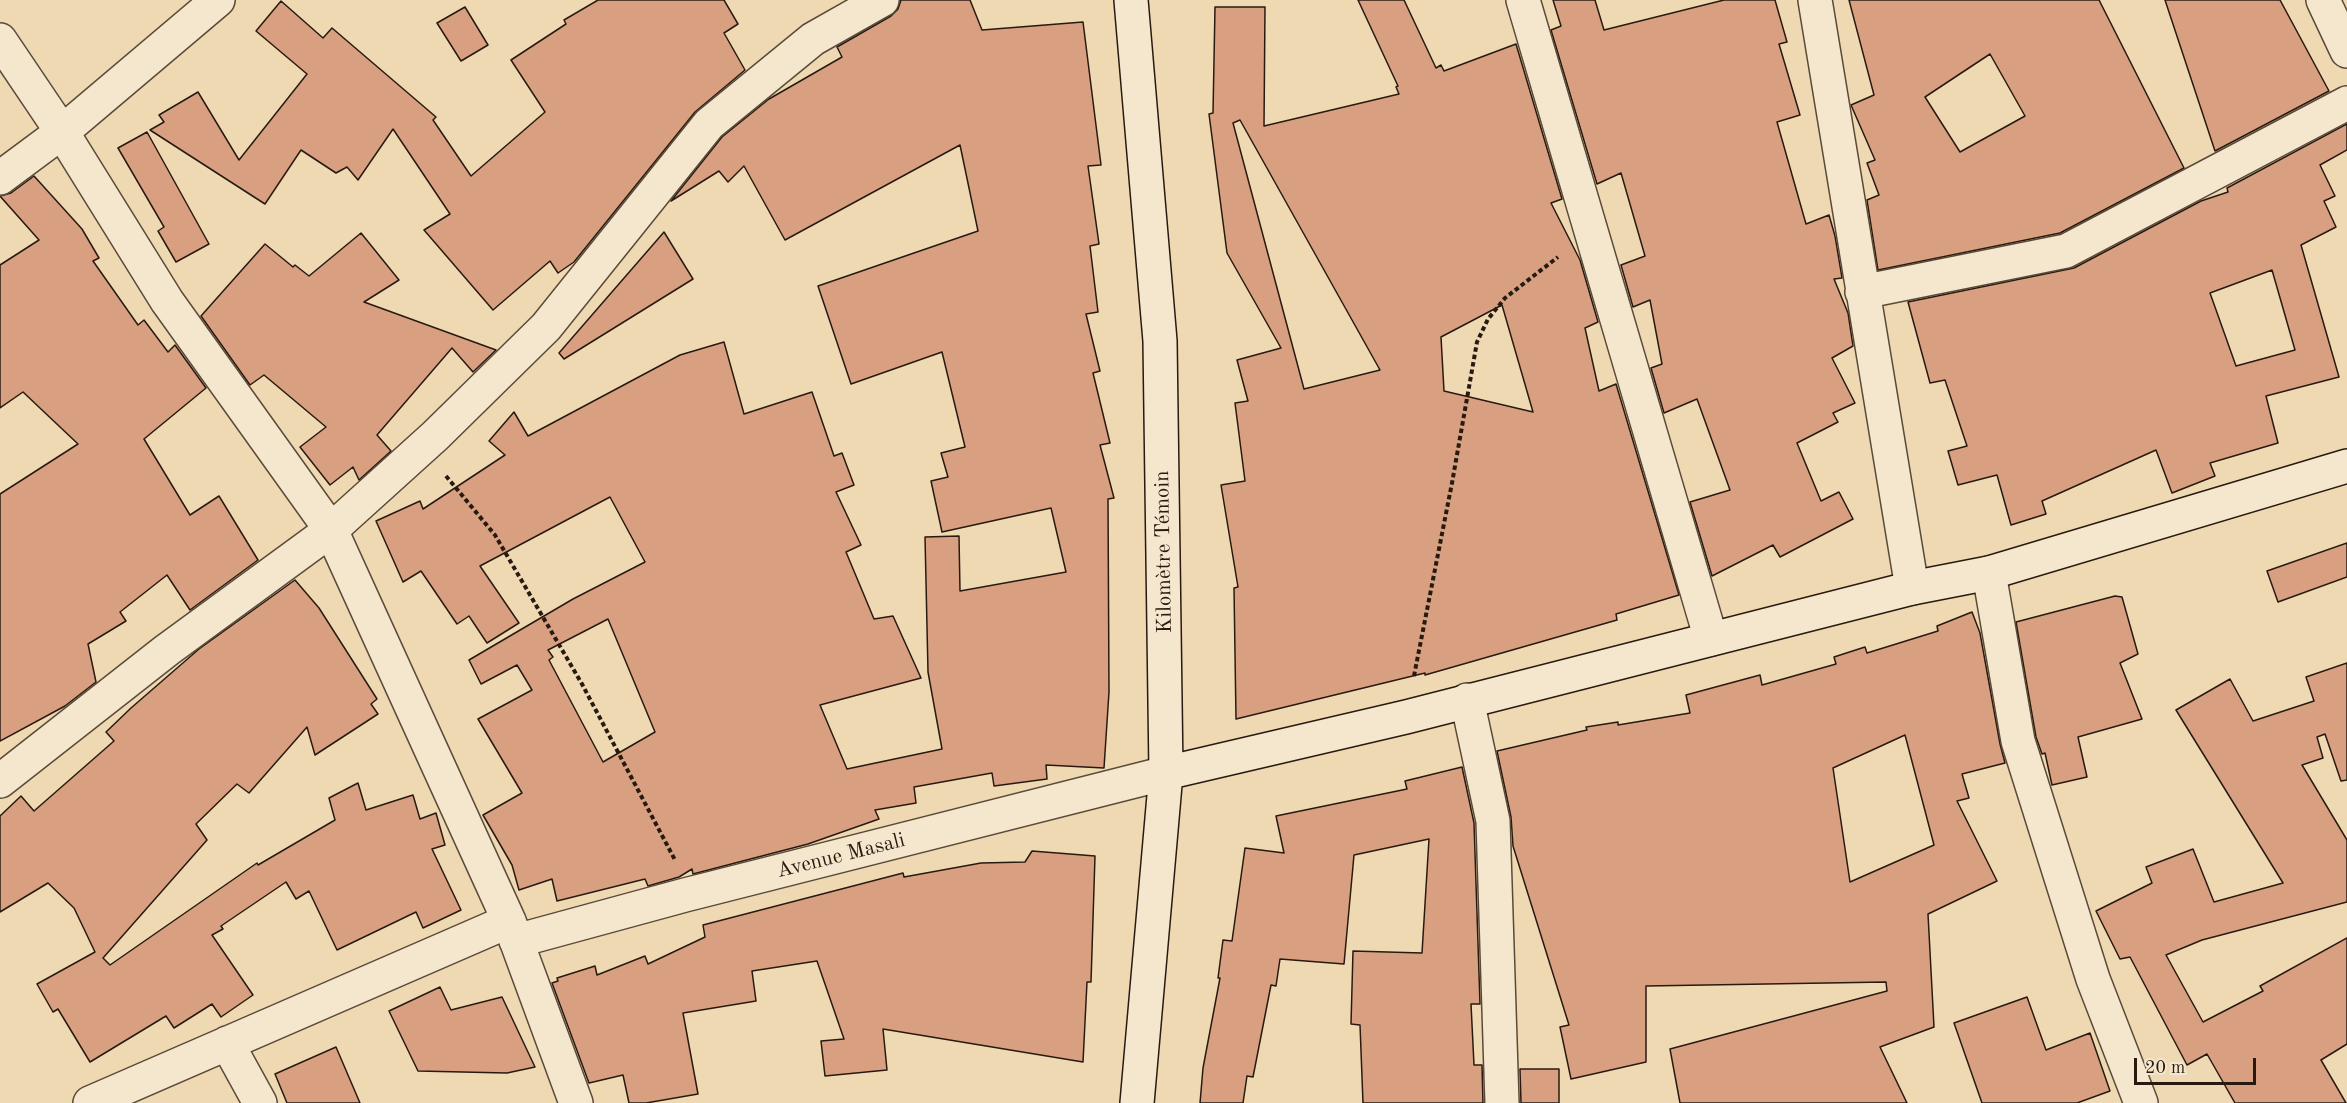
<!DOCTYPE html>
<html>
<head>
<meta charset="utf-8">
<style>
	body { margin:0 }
	#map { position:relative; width:2347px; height:1103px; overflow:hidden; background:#efd9b3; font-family:"Old Standard TT",serif }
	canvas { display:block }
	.scale { position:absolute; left:2134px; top:1058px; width:122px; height:27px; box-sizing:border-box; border:3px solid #281a10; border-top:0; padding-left:8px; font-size:18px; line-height:21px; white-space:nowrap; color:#281a10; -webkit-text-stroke:4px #f5e6ce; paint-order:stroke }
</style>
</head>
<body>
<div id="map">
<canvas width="2347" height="1103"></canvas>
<div class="scale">20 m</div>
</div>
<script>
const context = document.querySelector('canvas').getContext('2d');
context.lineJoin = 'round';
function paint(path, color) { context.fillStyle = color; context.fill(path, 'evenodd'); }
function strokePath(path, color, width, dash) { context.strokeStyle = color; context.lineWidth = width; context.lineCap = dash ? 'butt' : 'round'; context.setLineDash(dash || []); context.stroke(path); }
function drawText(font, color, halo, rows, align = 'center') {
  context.font = font + ' "Old Standard TT",serif'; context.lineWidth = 4.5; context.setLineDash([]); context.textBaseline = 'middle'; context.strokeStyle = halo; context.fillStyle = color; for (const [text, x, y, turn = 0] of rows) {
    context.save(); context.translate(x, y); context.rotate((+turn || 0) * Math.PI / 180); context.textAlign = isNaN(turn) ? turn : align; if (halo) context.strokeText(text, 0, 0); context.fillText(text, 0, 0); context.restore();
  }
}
const building = new Path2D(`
	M 598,0 L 724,0 L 738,24 L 724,33 L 745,70 L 695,112 L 574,262 L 558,273 L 550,261 L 493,310 L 424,230 L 450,214 L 393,129 L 358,180 L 347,167 L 336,173 L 301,150 L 265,204 L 150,130 L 164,122 L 159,115 L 198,92 L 239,160 L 307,74 L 256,31 L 281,1 L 323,38 L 332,28 L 436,117 L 433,120 L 471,176 L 545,112 L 511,60 L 566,24 L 564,20 Z
	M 901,0 L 970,0 L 982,30 L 1083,22 L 1101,165 L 1088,166 L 1099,244 L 1090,246 L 1098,312 L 1086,314 L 1100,371 L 1093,373 L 1110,443 L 1100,445 L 1114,498 L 1108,499 L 1109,692 L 1104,768 L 1046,765 L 1047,779 L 994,786 L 992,773 L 914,787 L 916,803 L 875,810 L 879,819 L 808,844 L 693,874 L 692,869 L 679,877 L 648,886 L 645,879 L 557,901 L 552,879 L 519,890 L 512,865 L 483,815 L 522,793 L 478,719 L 532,690 L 517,665 L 481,684 L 469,660 L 573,599 L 645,562 L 610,497 L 480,566 L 519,623 L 487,643 L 469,616 L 457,624 L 421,571 L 403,582 L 376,521 L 420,501 L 423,509 L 505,455 L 489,441 L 514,412 L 528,436 L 680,355 L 724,342 L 744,414 L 812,392 L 834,456 L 842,453 L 854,485 L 836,492 L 861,545 L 846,552 L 874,619 L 893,616 L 921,678 L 820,705 L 847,769 L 942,749 L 928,672 L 925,537 L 959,536 L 960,591 L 1066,572 L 1051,508 L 942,532 L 931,481 L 948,477 L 941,453 L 965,447 L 942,352 L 851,384 L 818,286 L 978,231 L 960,145 L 785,240 L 744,166 L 728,182 L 719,171 L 671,201 L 722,137 L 769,99 L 842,57 L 837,47 L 891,16 L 898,9 ZM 608,619 L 655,732 L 603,762 L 549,660 L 553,657 L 548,650 Z
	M 1358,0 L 1404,0 L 1436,68 L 1441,65 L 1444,71 L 1516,44 L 1562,199 L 1551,203 L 1580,260 L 1598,322 L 1585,328 L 1599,391 L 1616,384 L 1679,595 L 1616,614 L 1617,620 L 1425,675 L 1425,673 L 1236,719 L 1234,588 L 1238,587 L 1221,485 L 1245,481 L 1235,403 L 1248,401 L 1237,360 L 1281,348 L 1227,253 L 1209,114 L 1213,113 L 1215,7 L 1265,7 L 1264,126 L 1399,94 L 1396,87 L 1398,86 ZM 1240,120 L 1263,161 L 1380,370 L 1304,389 L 1233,123 ZM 1502,305 L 1533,412 L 1444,391 L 1441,337 Z
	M 1553,0 L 1595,0 L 1604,30 L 1724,0 L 1775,0 L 1787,42 L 1779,44 L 1800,115 L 1777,122 L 1806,224 L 1829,215 L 1835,236 L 1842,278 L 1834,279 L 1848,313 L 1853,346 L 1832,358 L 1855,403 L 1833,413 L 1838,422 L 1797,443 L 1821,501 L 1839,492 L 1853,519 L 1780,557 L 1773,545 L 1712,576 L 1690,502 L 1730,490 L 1697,399 L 1664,413 L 1651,368 L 1662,364 L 1650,300 L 1633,307 L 1621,265 L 1645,256 L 1621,173 L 1597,184 L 1551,30 L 1561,26 Z
	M 1849,0 L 2099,0 L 2184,168 L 2060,233 L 1878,270 L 1867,200 L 1879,195 L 1867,163 L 1875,160 L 1851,105 L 1874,95 ZM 1990,54 L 2025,116 L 1960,152 L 1925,97 Z
	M 2165,0 L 2280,0 L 2329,91 L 2215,151 Z
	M 465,7 L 488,45 L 461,61 L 437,23 Z
	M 2347,124 L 2347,150 L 2320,165 L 2335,196 L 2324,201 L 2336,227 L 2301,245 L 2339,377 L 2266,396 L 2278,443 L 2210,463 L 2215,476 L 2172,493 L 2156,450 L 2042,501 L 2046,514 L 2011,525 L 1997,475 L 1958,485 L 1948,451 L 1967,446 L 1945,380 L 1930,383 L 1908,302 L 2074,268 L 2201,201 L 2228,192 L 2227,188 ZM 2272,270 L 2295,350 L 2236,366 L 2210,293 Z
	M 147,132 L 209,244 L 176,262 L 158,231 L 164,227 L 118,148 Z
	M 34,176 L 82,229 L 99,258 L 93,261 L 138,325 L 144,320 L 168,352 L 175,345 L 206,388 L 144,439 L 190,515 L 219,496 L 258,560 L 190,610 L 167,575 L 120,612 L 126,621 L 88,644 L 96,682 L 65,706 L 0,741 L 0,494 L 78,444 L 23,392 L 0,408 L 0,265 L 39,240 L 0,196 L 11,193 Z
	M 664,232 L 693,279 L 564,359 L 559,353 Z
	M 361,233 L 399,280 L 364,302 L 496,350 L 473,372 L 452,348 L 377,435 L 391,451 L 359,480 L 353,467 L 330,485 L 300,447 L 326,427 L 264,375 L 250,385 L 201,316 L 265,244 L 293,267 L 295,265 L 309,276 Z
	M 2347,543 L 2347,577 L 2278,602 L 2267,571 Z
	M 295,580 L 319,608 L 377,699 L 371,704 L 378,714 L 315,755 L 307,727 L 249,793 L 237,784 L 196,824 L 207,840 L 103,958 L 110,965 L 257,863 L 258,865 L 335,820 L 329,798 L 358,783 L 366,810 L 413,795 L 420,819 L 436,813 L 445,845 L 432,849 L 461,910 L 423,928 L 416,912 L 337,950 L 309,891 L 296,899 L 286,882 L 221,926 L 223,929 L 212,935 L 253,995 L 221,1017 L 212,1004 L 174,1028 L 166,1016 L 90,1062 L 58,1009 L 53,1012 L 37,984 L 95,952 L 74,908 L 48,883 L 0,912 L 0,816 L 21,796 L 34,811 L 114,741 L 106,732 L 131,708 L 199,649 Z
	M 2115,596 L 2122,597 L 2138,654 L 2120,663 L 2142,719 L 2078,737 L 2087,777 L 2052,785 L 2045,753 L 2042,754 L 2036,737 L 2016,622 Z
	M 1972,612 L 1980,633 L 2000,744 L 2005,763 L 1962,774 L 1969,798 L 1957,801 L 1997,881 L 1928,914 L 1934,1027 L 1880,1047 L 1907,1103 L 1680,1103 L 1670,1049 L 1887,991 L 1886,982 L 1646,986 L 1646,1062 L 1571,1079 L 1560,1027 L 1569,1025 L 1513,846 L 1511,817 L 1497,751 L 1587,730 L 1586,727 L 1618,722 L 1618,725 L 1690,713 L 1686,695 L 1760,675 L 1762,685 L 1836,664 L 1834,657 L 1865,647 L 1867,653 L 1938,631 L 1937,626 ZM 1905,735 L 1934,845 L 1850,882 L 1833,768 Z
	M 2347,663 L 2347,780 L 2341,781 L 2325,734 L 2317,737 L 2323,758 L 2302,765 L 2347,840 L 2347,902 L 2202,940 L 2166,955 L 2203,1022 L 2263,991 L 2260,986 L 2347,938 L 2347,1044 L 2321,1060 L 2346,1103 L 2235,1103 L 2207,1054 L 2187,1065 L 2130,957 L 2120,959 L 2096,911 L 2152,883 L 2146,867 L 2193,849 L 2214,902 L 2283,883 L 2176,710 L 2230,679 L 2253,721 L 2314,701 L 2306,677 Z
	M 1462,767 L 1474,823 L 1480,1004 L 1471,1004 L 1474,1065 L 1482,1065 L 1483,1103 L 1363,1103 L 1360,1025 L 1351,1024 L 1353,951 L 1422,953 L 1429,839 L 1354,855 L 1344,964 L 1280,959 L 1276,986 L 1271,985 L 1253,1077 L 1247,1076 L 1243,1103 L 1200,1103 L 1203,1068 L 1220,978 L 1218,978 L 1223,940 L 1232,941 L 1245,848 L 1284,853 L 1276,816 L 1407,789 L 1405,781 Z
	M 1032,851 L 1095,856 L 1091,982 L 1087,982 L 1083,1062 L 883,1029 L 887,1070 L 825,1076 L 821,1041 L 844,1039 L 817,961 L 752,971 L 756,1001 L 683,1013 L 698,1094 L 646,1103 L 629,1103 L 623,1075 L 589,1083 L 552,983 L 558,981 L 557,978 L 595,966 L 597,975 L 645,956 L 648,964 L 705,937 L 703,925 L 903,873 L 904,877 L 981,863 L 1025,862 Z
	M 440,987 L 451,1010 L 502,997 L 535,1067 L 507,1073 L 418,1071 L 389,1011 Z
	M 2027,997 L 2046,1050 L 2090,1033 L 2110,1091 L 2077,1103 L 1982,1103 L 1954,1023 Z
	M 336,1047 L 360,1103 L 287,1103 L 275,1074 Z
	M 1520,1069 L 1559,1069 L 1559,1103 L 1521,1103 Z`);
const path = new Path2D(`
	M 446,476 L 495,535 L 582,684 L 675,860
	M 1414,676 L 1452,483 L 1477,342 L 1488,319 L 1505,298 L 1558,257`);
const street = new Path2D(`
	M 1523,0 L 1711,639
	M 1815,0 L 1912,588
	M 2323,0 L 2347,51
	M 0,40 L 62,132 L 167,301 L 331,530 L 509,921 L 576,1103
	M 0,178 L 62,132 L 218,0
	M 1862,292 L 2066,251 L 2347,103
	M 1989,573 L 2018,741 L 2093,979 L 2141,1103
	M 1467,700 L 1493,821 L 1502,1103
	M 0,781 L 167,650 L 331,530 L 435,436 L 546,327 L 709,124 L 813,39 L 882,0
	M 516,941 L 685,895 L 1166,773
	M 227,1043 L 260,1103
	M 90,1103 L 509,921`);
const secondary = new Path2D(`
	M 1131,0 L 1160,341 L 1166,773 L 1137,1103
	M 1166,773 L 1406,717 L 1912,588 L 1989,573 L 2347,466`);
const streetNames = [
	["Kilomètre Témoin",1164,552,-91],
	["Avenue Masali",841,856,-14]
];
paint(building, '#d8a081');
strokePath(building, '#281a10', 1.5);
strokePath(street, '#5a4a39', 36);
strokePath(secondary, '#281a10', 36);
strokePath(path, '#281a10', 4, [4.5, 3]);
strokePath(street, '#f5e6ce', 33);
strokePath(secondary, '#f5e6ce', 33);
drawText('21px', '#281a10', '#f5e6ce', streetNames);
</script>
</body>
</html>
